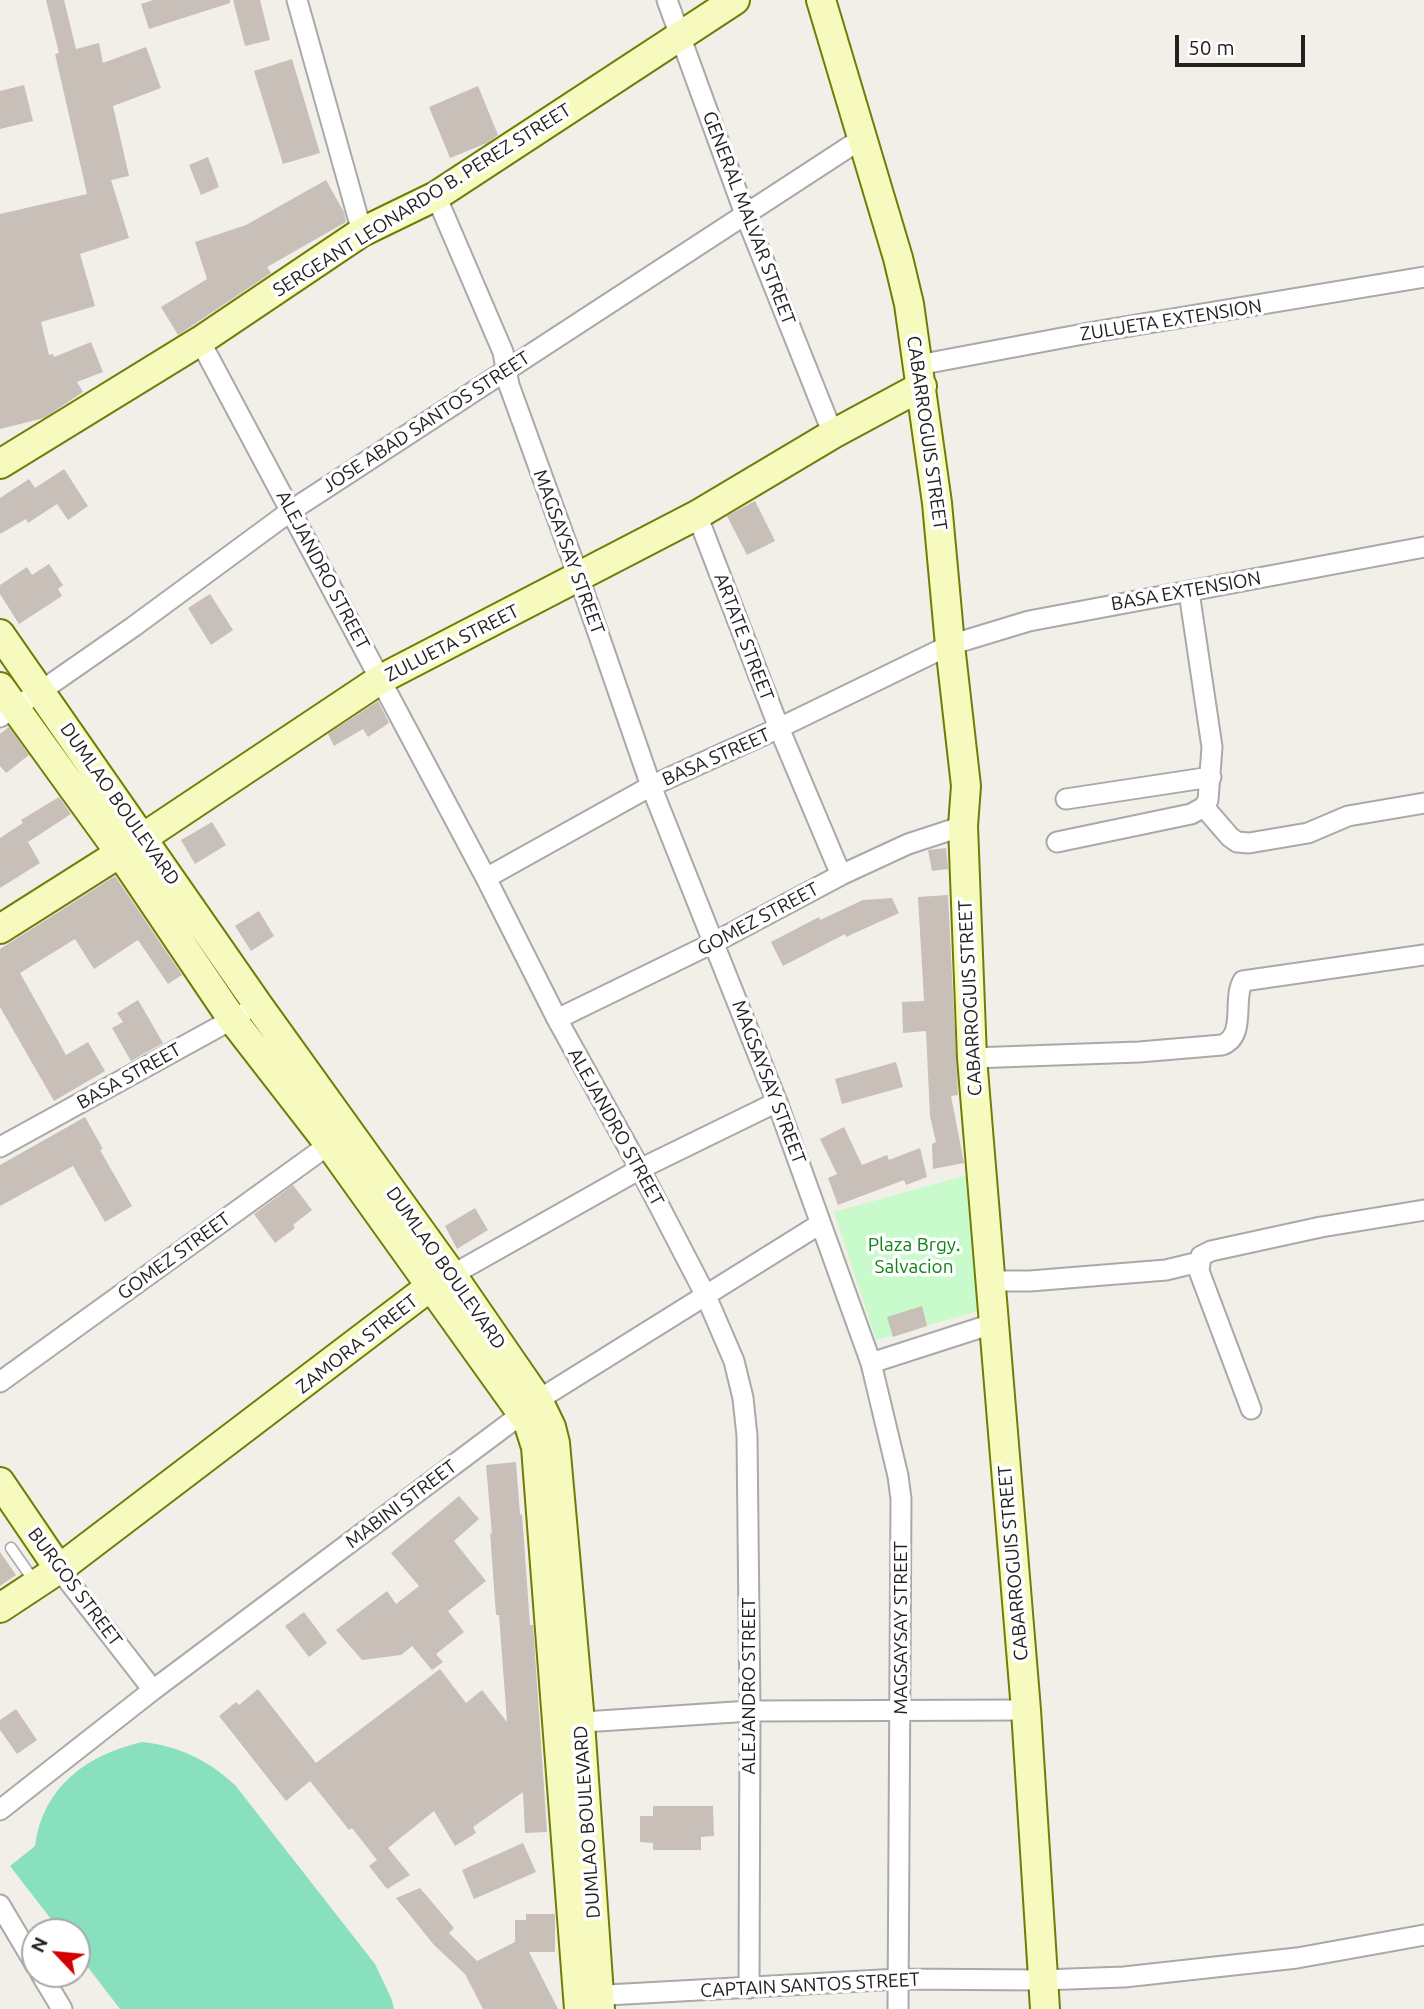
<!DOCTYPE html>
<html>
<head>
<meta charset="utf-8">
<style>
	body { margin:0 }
	#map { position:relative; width:1424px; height:2009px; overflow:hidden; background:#f2efe9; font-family:Ubuntu,sans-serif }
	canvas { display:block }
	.north { position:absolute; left:21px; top:1918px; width:70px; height:70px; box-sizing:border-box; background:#fff; border:2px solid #a7a7a7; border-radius:50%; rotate:296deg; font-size:19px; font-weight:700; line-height:28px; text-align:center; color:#222 }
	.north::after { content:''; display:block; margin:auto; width:24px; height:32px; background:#d40000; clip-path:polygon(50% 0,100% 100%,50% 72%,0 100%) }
	.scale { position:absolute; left:1175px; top:35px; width:130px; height:32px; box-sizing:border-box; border:4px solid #222; border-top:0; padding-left:9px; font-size:21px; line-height:24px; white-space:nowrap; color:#222; -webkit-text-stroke:5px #fff; paint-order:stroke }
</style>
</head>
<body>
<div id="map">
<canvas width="1424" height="2009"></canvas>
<div class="north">N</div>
<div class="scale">50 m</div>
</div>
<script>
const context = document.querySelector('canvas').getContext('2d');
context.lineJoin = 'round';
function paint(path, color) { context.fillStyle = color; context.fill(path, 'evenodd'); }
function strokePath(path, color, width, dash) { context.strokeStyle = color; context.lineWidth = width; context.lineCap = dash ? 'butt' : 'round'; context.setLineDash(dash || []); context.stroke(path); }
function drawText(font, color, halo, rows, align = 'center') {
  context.font = font + ' Ubuntu,sans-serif'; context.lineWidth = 7; context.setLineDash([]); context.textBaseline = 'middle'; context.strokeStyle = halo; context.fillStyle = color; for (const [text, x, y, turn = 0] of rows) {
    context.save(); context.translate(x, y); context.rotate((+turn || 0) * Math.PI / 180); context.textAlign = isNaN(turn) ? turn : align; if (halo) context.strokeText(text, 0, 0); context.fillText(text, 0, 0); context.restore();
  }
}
const park = new Path2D(`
	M 971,1174 L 982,1310 L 876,1340 L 834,1212 Z`);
const pitch = new Path2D(`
	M 142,1742 C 179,1746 208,1760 235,1785 L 375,1964 L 392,2000 L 394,2009 L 120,2009 L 77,1953 L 77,1932 L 61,1932 L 10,1866 L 35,1846 C 43,1786 87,1755 142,1742 Z`);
const building = new Path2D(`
	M 46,0 L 64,0 L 76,49 L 99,43 L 103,63 L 146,47 L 161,88 L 113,106 L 129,176 L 111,180 L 129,238 L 80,254 L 95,306 L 41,322 L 49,355 L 53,354 L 54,357 L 91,342 L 103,372 L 77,382 L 83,392 L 44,418 L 0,429 L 0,214 L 87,194 L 55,54 L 59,53 Z
	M 153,0 L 230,0 L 230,3 L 149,29 L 141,4 Z
	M 233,0 L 260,0 L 270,40 L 245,46 Z
	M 292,59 L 320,153 L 283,164 L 254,71 Z
	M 24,85 L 33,121 L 0,129 L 0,91 Z
	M 478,86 L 498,135 L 487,143 L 450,158 L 429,107 Z
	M 208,157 L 219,187 L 201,195 L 189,165 Z
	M 326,180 L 344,212 L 346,222 L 267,267 L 271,273 L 178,335 L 161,307 L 207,279 L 195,242 L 246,225 Z
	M 64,469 L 88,506 L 68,520 L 57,504 L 28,523 L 26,519 L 0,534 L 0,498 L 29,479 L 35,488 Z
	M 755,501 L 775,541 L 747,555 L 727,516 Z
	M 49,564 L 63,585 L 58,589 L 62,596 L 19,624 L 0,594 L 0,585 L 27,567 L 32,575 Z
	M 210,594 L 233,630 L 211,645 L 188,608 Z
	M 378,701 L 389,723 L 368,737 L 363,729 L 334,746 L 328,734 Z
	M 9,727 L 29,755 L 6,773 L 0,766 L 0,734 Z
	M 59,797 L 71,814 L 28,842 L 40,863 L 0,888 L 0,838 L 23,823 L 21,820 Z
	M 212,822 L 226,845 L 195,864 L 181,840 Z
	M 946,848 L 948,869 L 932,871 L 928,850 Z
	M 115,876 L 182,975 L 168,984 L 138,940 L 94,969 L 75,939 L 20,973 L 66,1055 L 88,1042 L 105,1071 L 54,1101 L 0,1007 L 0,949 Z
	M 948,895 L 958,1095 L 951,1096 L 964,1163 L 933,1169 L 932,1144 L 936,1142 L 930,1116 L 926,1031 L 903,1033 L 902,1002 L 924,1001 L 918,897 Z
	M 892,898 L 899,913 L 846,937 L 845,934 L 783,966 L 771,942 L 819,917 L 820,920 L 863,900 Z
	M 259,911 L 274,936 L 251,951 L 235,926 Z
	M 138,1000 L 163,1043 L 131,1061 L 112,1028 L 123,1022 L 117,1013 Z
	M 896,1062 L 903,1087 L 842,1104 L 835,1079 Z
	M 85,1117 L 103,1149 L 100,1150 L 132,1206 L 105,1222 L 73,1166 L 0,1206 L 0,1165 Z
	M 844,1127 L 862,1165 L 887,1155 L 889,1160 L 920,1148 L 927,1177 L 906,1185 L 904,1180 L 838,1205 L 828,1178 L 837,1174 L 820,1139 Z
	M 293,1185 L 312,1210 L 293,1225 L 295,1228 L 275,1243 L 254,1214 Z
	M 475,1208 L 488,1230 L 457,1249 L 445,1226 Z
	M 922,1306 L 927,1326 L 893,1337 L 887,1317 Z
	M 516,1462 L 520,1515 L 522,1514 L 530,1625 L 533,1625 L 547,1832 L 525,1833 L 523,1792 L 473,1827 L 476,1833 L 455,1846 L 434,1811 L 388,1848 L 410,1875 L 387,1889 L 369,1866 L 377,1860 L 352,1828 L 349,1830 L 310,1781 L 286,1801 L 219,1716 L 236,1702 L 239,1705 L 258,1689 L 316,1763 L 440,1669 L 466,1703 L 482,1690 L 507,1722 L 499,1615 L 496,1615 L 490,1532 L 492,1535 L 486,1465 Z
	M 459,1496 L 479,1519 L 454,1541 L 486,1581 L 448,1611 L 464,1632 L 436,1654 L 443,1662 L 432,1670 L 412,1646 L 401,1655 L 362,1660 L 336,1630 L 387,1591 L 396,1604 L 419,1586 L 391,1553 Z
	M 0,1552 L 16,1575 L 0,1586 Z
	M 304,1612 L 327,1643 L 309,1657 L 285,1626 Z
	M 16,1709 L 37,1740 L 17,1754 L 0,1730 L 0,1720 Z
	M 653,1806 L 713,1806 L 714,1836 L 701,1837 L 701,1850 L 653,1850 L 653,1843 L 640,1842 L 640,1816 L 653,1816 Z
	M 523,1843 L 536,1872 L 474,1899 L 462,1870 Z
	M 420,1888 L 454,1928 L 449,1933 L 477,1961 L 515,1942 L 515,1920 L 526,1920 L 526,1914 L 555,1914 L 555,1952 L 529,1952 L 558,2009 L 483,2009 L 465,1974 L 434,1945 L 396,1898 Z`);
const lane = new Path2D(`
	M 11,1548 L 34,1581`);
const street = new Path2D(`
	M 297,0 L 362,232
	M 667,0 L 745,214 L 833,434
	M 436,196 L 503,352 L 509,385 L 579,578 L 651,786 L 777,1102 L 871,1363 L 898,1476 L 901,1499 L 898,2009
	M 200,341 L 486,878 L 557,1019 L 640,1169 L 706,1296 L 734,1361 L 743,1398 L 747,1436 L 750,1711 L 749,1988
	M 918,365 L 1094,332 L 1424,277
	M 697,515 L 779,728 L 841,875
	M 0,717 L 41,691 L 133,627 L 292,510 L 861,139
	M 1066,799 L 1211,777
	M 1204,807 L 1230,837 L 1237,842 L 1249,843 L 1308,833 L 1348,816 L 1424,803
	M 1057,842 L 1191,814 L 1204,807 L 1208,800 L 1212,747 L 1189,592
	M 486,878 L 651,786 L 779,728 L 950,645 L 1029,621 L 1424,547
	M 557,1019 L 715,942 L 841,875 L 908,844 L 963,826
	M 972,1058 L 1139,1052 L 1222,1045 C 1247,1036 1232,999 1243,981 L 1424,955
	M 0,1147 L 242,1014
	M 452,1275 L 640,1169 L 777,1102
	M 989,1281 L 1030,1281 L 1166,1270 L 1199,1262
	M 871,1363 L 992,1324
	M 0,1382 L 338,1138
	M 1251,1409 L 1199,1271 L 1201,1256 L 1211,1251 L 1321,1227 L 1424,1210
	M 59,1569 L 153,1690
	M 569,1723 L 750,1711 L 1026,1710
	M 0,1810 L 153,1690 L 523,1413 L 538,1400 L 820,1224
	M 0,1905 L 35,1964
	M 41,1974 L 62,2009
	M 589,1996 L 899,1979 L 1042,1980 L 1124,1977 L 1297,1958 L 1424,1935`);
const secondary = new Path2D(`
	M 821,0 L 898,258 L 909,304 L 937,503 L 950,645 L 966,786 L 963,826 L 972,1058 L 1026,1710 L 1045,2009
	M 0,464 L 200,341 L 362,232 L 436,196 L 735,0
	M 0,634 L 258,1005 L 452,1275 L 538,1400 L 551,1427 L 555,1443 L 580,1722 L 600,2009
	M 0,687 L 120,853 L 232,1019 L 329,1144 L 528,1422 L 536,1447 L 579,2009
	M 0,929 L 120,853 L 381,679 L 697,515 L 833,434 L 922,386
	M 0,1482 L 59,1569
	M 0,1608 L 59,1569 L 431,1286 L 448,1277`);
const streetNames = [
	["SERGEANT LEONARDO B. PEREZ STREET",422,200,-32],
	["GENERAL MALVAR STREET",749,218,69],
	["ZULUETA EXTENSION",1171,320,-9],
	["JOSE ABAD SANTOS STREET",426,422,-33],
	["CABARROGUIS STREET",927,433,82],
	["MAGSAYSAY STREET",569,552,70],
	["ALEJANDRO STREET",323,570,62],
	["BASA EXTENSION",1186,591,-10],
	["ARTATE STREET",744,637,69],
	["ZULUETA STREET",452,643,-27],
	["BASA STREET",716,757,-24],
	["DUMLAO BOULEVARD",120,804,55],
	["GOMEZ STREET",758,919,-28],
	["CABARROGUIS STREET",970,998,-93],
	["BASA STREET",129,1076,-29],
	["MAGSAYSAY STREET",769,1082,69],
	["ALEJANDRO STREET",616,1127,61],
	["GOMEZ STREET",174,1256,-36],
	["DUMLAO BOULEVARD",446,1268,55],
	["ZAMORA STREET",357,1344,-38],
	["MABINI STREET",401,1504,-37],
	["CABARROGUIS STREET",1013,1563,-95],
	["BURGOS STREET",75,1587,53],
	["MAGSAYSAY STREET",901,1628,-90],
	["ALEJANDRO STREET",749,1686,-90],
	["DUMLAO BOULEVARD",587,1822,-94],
	["CAPTAIN SANTOS STREET",810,1985,-3]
];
const parkNames = [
	["Plaza Brgy.",914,1245],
	["Salvacion",914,1267]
];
paint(park, '#c8facc');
paint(pitch, '#88e0be');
paint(building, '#c7bfb8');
strokePath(lane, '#a9a9a9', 13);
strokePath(street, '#a9a9a9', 23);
strokePath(secondary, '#707d05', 32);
strokePath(lane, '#fff', 10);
strokePath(street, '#fff', 19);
strokePath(secondary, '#f7fabf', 28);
drawText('19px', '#222', '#fff', streetNames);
drawText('19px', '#0c8416', '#fff', parkNames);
</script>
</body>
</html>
